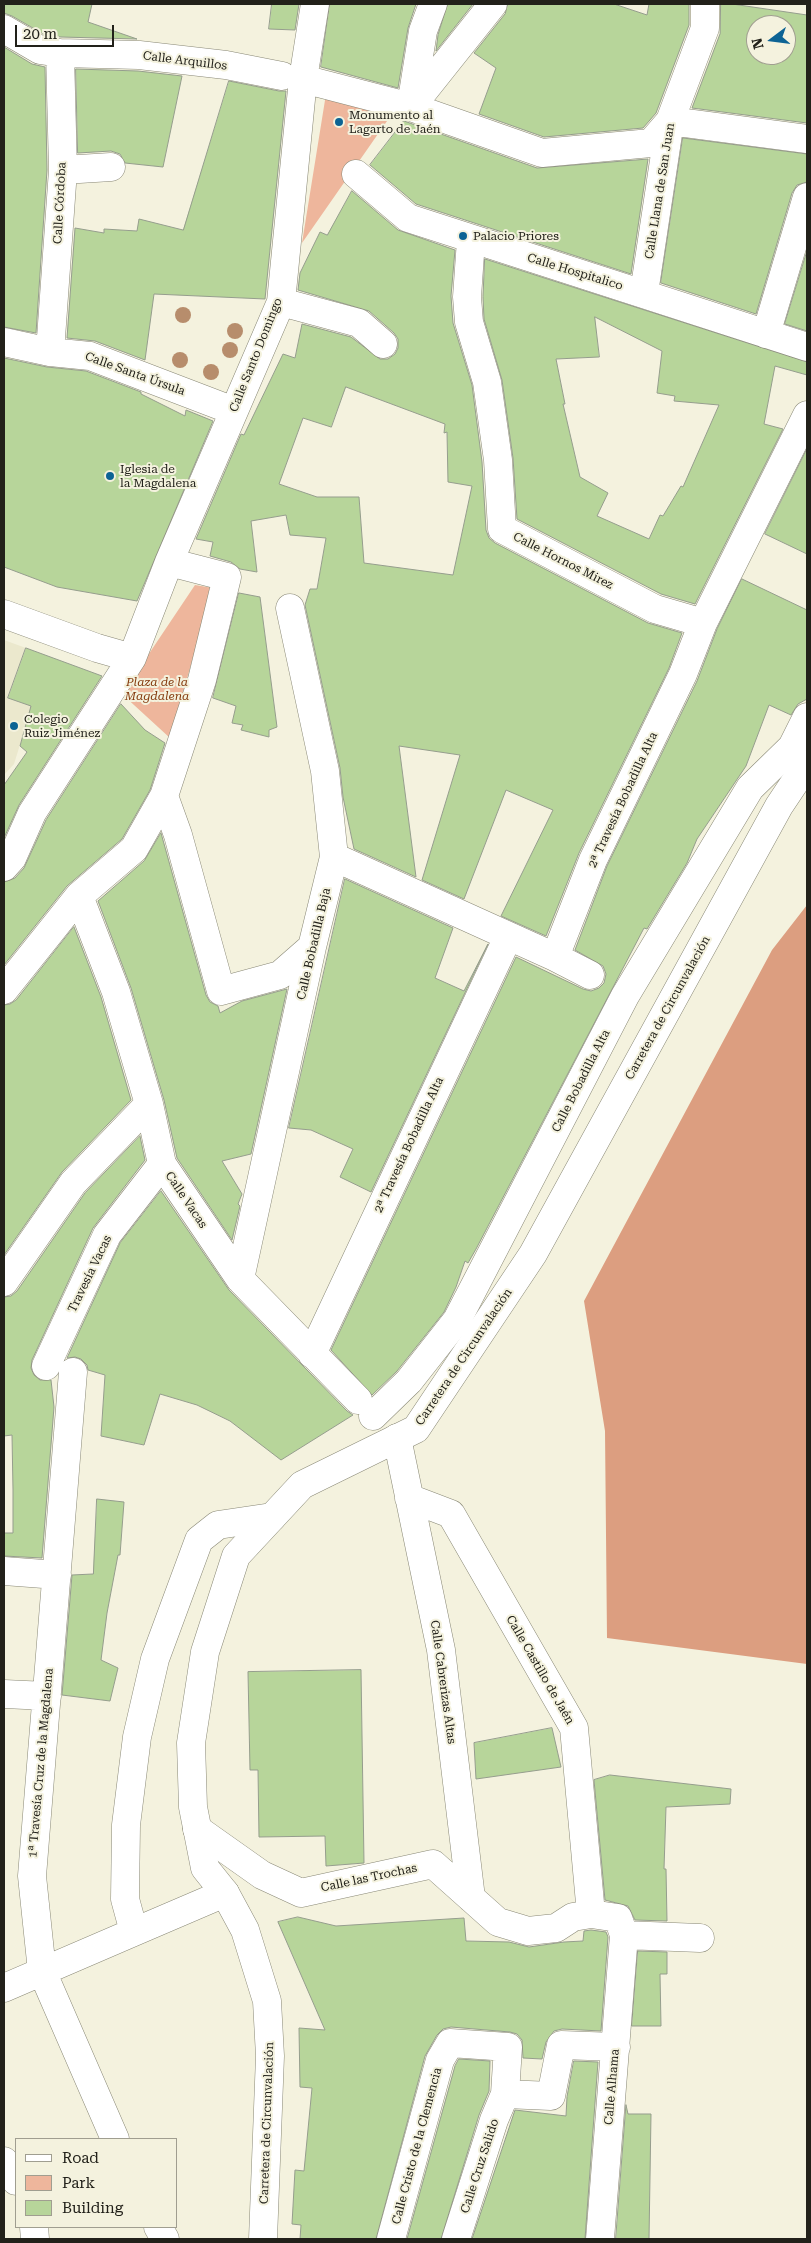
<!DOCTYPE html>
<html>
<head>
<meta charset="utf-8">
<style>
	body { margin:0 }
	#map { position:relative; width:811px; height:2243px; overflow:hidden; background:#f4f2de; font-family:"Roboto Serif",serif }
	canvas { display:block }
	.frame { position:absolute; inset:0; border:5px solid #22211a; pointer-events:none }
	.legend { position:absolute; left:15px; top:2138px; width:162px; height:90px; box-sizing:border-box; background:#f4f2de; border:1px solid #a09e90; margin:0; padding:6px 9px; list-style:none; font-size:15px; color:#22211a }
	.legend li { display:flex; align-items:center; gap:10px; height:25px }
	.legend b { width:25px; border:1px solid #a09e90 }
	.north { position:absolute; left:746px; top:15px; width:50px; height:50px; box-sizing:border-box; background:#f4f2de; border:1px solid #a09e90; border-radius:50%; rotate:255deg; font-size:14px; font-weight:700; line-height:20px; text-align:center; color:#22211a }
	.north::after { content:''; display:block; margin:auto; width:18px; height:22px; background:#0c6394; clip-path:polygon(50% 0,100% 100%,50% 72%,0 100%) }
	.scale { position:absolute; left:15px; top:25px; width:99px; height:22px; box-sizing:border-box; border:2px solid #22211a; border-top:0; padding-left:6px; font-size:15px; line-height:18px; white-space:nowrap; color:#22211a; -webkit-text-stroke:4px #f4f2de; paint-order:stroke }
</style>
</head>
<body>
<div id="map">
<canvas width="811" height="2243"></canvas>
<div class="frame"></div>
<ul class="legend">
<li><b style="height:6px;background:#fff"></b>Road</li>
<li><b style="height:14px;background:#eeb69c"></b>Park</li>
<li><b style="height:14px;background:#b7d59a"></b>Building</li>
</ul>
<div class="north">N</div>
<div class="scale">20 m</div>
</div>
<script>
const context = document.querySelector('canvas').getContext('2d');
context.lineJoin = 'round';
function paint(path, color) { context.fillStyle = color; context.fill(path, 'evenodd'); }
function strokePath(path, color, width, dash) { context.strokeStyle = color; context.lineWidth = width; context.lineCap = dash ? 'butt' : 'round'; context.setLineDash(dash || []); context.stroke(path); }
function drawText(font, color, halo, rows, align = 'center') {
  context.font = font + ' "Roboto Serif",serif'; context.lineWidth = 4; context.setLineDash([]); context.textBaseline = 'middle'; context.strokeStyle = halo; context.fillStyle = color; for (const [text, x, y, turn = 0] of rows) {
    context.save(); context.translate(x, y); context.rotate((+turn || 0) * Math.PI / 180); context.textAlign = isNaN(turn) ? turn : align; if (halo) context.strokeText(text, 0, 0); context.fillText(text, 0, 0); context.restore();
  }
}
const built = new Path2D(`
	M 4,640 L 26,648 L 8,698 L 32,706 L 14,764 L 4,775 Z`);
const green = new Path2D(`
	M 326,94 L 394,111 L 302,243 Z
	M 195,585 L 213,588 L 170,738 L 122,694 Z`);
const forest = new Path2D(`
	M 807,905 L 807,1664 L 607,1638 L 605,1431 L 584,1301 L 772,950 Z`);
const building = new Path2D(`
	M 4,4 L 92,4 L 88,22 L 137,39 L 61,37 L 45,35 L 12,16 L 4,13 Z
	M 272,4 L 299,4 L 295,30 L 269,29 Z
	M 330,4 L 416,4 L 408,28 L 398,88 L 321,67 Z
	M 448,4 L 473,4 L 436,51 L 438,35 Z
	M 508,4 L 614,4 L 647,15 L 649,4 L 689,4 L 689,25 L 656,113 L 643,128 L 544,137 L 479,114 L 496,68 L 474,53 L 505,14 Z
	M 721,4 L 732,4 L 807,15 L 807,123 L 692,108 L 720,34 ZM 756,25 L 786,25 L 786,55 L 756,55 Z
	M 4,47 L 32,64 L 45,67 L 47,170 L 36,333 L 4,327 Z
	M 76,69 L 138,71 L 182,76 L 163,167 L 125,163 L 120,154 L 111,151 L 78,153 Z
	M 229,81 L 279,91 L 286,91 L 265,299 L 154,294 L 145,360 L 95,341 L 67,338 L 75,228 L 104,233 L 104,229 L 137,231 L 139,219 L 183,230 Z
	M 404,121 L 537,168 L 648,159 L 631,274 L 416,204 L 370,165 Z
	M 683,138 L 807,154 L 807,182 L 797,185 L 792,193 L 756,314 L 661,283 Z
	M 352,191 L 398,230 L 455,250 L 451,296 L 453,323 L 472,385 L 482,462 L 486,530 L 489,538 L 495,543 L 648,623 L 682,633 L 669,668 L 579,853 L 546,936 L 501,916 L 553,810 L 506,790 L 464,899 L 422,880 L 460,755 L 399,746 L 416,877 L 354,849 L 343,797 L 340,768 L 305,605 L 310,589 L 317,589 L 326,538 L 290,535 L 286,515 L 251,521 L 257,572 L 240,569 L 231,562 L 210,556 L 213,542 L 196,539 L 241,434 L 244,435 L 283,354 L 295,358 L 302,324 L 351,337 L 380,359 L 388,359 L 395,354 L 398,348 L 398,339 L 394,333 L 369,311 L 298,290 L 300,273 L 320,232 L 327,235 ZM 346,387 L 445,424 L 444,433 L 447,432 L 448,482 L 472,486 L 453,575 L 364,563 L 359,497 L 317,497 L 279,484 L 303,418 L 331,427 Z
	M 807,251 L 807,331 L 785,324 Z
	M 485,259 L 807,362 L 807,375 L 775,366 L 764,424 L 783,429 L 695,604 L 661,594 L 517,519 L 513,458 L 502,380 L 484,319 L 483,297 ZM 595,317 L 662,351 L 657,393 L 675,396 L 674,401 L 719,405 L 683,487 L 681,486 L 663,516 L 660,515 L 649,539 L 597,516 L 608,493 L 580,477 L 563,404 L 565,404 L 556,359 L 599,357 Z
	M 4,358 L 47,367 L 86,371 L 141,392 L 141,394 L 185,416 L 186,410 L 213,421 L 137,601 L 57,587 L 4,567 Z
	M 807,449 L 807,554 L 765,534 Z
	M 742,579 L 807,610 L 807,699 L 798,704 L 791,715 L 769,705 L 746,766 L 697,839 L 687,863 L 647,929 L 644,928 L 476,1249 L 468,1263 L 465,1261 L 456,1287 L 444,1312 L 397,1371 L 372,1395 L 331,1350 L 516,957 L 583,989 L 591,991 L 599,988 L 604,983 L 606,974 L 603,966 L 575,950 L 607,866 L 697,681 L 717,629 Z
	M 239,593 L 260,597 L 277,727 L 269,730 L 269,737 L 241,730 L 243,725 L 232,723 L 236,706 L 213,698 Z
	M 26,648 L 102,676 L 19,805 L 4,838 L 4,785 L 27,752 L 20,746 L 31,706 L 8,698 Z
	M 121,704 L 145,730 L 165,743 L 150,790 L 122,839 L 67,886 L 4,965 L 4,882 L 15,878 L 24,868 L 46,820 Z
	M 161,833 L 206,995 L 210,1002 L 218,1006 L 220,1013 L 242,1001 L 287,989 L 251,1154 L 222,1161 L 242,1194 L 238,1204 L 240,1206 L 232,1240 L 177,1158 L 164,1100 L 131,988 L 98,901 L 144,861 Z
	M 345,879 L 453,928 L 435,978 L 464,991 L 488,944 L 371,1192 L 340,1177 L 353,1149 L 311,1130 L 289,1128 Z
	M 74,927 L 101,997 L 131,1100 L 62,1172 L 4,1255 L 4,1005 L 10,1004 L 16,1000 Z
	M 140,1136 L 145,1160 L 93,1228 L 32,1360 L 31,1368 L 34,1375 L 40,1380 L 51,1380 L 54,1407 L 42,1558 L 4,1556 L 4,1533 L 13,1533 L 13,1490 L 12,1435 L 4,1436 L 4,1297 L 11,1296 L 17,1291 L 85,1193 Z
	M 161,1191 L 229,1290 L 347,1411 L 353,1415 L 281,1460 L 230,1421 L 197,1405 L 160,1394 L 144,1445 L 101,1436 L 105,1375 L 88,1370 L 87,1365 L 81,1359 L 75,1357 L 67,1358 L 120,1243 Z
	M 97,1499 L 124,1502 L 120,1555 L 118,1555 L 107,1613 L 101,1660 L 118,1668 L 110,1701 L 62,1695 L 72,1575 L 93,1574 Z
	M 361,1670 L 364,1863 L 326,1866 L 325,1836 L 259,1837 L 258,1770 L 250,1770 L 248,1672 Z
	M 552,1728 L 561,1767 L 476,1779 L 474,1743 Z
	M 610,1775 L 731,1789 L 730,1804 L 666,1807 L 664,1869 L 666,1869 L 667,1921 L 635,1920 L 628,1906 L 605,1900 L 594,1780 Z
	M 298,1917 L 336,1926 L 464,1918 L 466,1941 L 509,1942 L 529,1947 L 564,1942 L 583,1941 L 584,1931 L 591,1930 L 606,1932 L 608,1937 L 601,2031 L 562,2029 L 554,2031 L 546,2042 L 542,2059 L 523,2058 L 522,2040 L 517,2034 L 510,2032 L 451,2027 L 443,2029 L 437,2035 L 425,2056 L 376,2239 L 300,2239 L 301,2225 L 292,2224 L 295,2170 L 304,2171 L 312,2088 L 300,2087 L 299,2028 L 325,2030 L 278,1922 Z
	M 638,1951 L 667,1952 L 667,1974 L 660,1974 L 661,2026 L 632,2026 Z
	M 459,2059 L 490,2061 L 489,2091 L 479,2115 L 441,2239 L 407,2239 L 455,2066 Z
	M 574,2061 L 598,2062 L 585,2239 L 472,2239 L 515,2110 L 566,2116 L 567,2097 Z
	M 626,2105 L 628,2114 L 651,2114 L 649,2239 L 616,2239 Z`);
const street = new Path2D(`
	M 4,29 L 40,50 L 60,53 L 139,55 L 226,65 L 282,76
	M 303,79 L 411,107 L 542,153 L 651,143 L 670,121 L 807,139
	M 411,106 L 423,31 L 433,4
	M 411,107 L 493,4
	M 63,170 L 111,167
	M 356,174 L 408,218 L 807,347
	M 471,240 L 467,297 L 469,322 L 487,382 L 498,460 L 502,529 L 655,609 L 703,623
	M 644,293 L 670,121 L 705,28 L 705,4
	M 281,302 L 359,323 L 383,344
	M 766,334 L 807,197
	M 4,342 L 50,352 L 90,356 L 234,411
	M 50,352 L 63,170 L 60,53
	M 4,614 L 97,648 L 132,658
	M 164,796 L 178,835 L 221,991 L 280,975 L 312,947
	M 334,857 L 555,957 L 590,975
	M 4,867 L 12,858 L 32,813 L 132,658 L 169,562 L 281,302 L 303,79 L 315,4
	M 79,896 L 116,992 L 149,1104 L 162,1164 L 240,1279 L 358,1400
	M 555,957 L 593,860 L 683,674 L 703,623 L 807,415
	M 4,990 L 79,896 L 134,849 L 164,796 L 202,680 L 227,577 L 169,562
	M 240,1279 L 312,947 L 334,857 L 325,771 L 290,608
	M 4,1282 L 73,1183 L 149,1104
	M 312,1354 L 508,937
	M 46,1366 L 107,1235 L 162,1164
	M 73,1372 L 32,1876 L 42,1971 L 115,2139
	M 373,1416 L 409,1381 L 457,1320 L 625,996 L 750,788 L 792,747 L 807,717
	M 397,1438 L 441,1650 L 471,1898
	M 409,1498 L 451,1514 L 574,1728 L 591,1914
	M 4,1571 L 57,1575
	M 4,1694 L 47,1696
	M 197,1829 L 262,1875 L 301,1893 L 433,1864 L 498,1922 L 528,1931 L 556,1928 L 573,1917 L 591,1914 L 618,1918 L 624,1935 L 700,1938
	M 134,1932 L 225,1893
	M 4,1988 L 134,1932 L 125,1899 L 126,1825 L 137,1737 L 155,1659 L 199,1540 L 218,1525 L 272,1517
	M 4,2161 L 16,2181
	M 34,2227 L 35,2239
	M 158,2227 L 165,2239
	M 391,2239 L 440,2060 L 450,2043 L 508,2047 L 505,2094 L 551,2096 L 561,2045 L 616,2047
	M 456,2239 L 494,2120 L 505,2094
	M 600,2239 L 624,1935`);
const secondary = new Path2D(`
	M 263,2239 L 270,2056 L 267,2001 L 245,1930 L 225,1893 L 205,1868 L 193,1807 L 191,1743 L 205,1652 L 236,1556 L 302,1485 L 416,1429 L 533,1254 L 779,806 L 807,764`);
const trees = [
	[183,315],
	[235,331],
	[230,350],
	[180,360],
	[211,372]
];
const markers = [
	[339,122,5,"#0c6394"],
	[463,236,5,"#0c6394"],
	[110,476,5,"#0c6394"],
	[14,726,5,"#0c6394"]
];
const streetNames = [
	["Calle Arquillos",185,61,7],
	["Calle Llana de San Juan",660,191,-81],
	["Calle Córdoba",60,203,-87],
	["Calle Hospitalico",575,272,17],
	["Calle Santo Domingo",256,355,-68],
	["Calle Santa Úrsula",135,374,20],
	["Calle Hornos Mirez",563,561,27],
	["2ª Travesía Bobadilla Alta",623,800,-65],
	["Calle Bobadilla Baja",314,944,-77],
	["Carretera de Circunvalación",668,1008,-61],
	["Calle Bobadilla Alta",581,1081,-63],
	["2ª Travesía Bobadilla Alta",409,1145,-65],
	["Calle Vacas",186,1200,56],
	["Travesía Vacas",90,1274,-64],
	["Carretera de Circunvalación",464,1357,-56],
	["Calle Castillo de Jaén",540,1670,60],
	["Calle Cabrerizas Altas",443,1682,82],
	["1ª Travesía Cruz de la Magdalena",41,1763,-85],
	["Calle las Trochas",369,1878,-12],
	["Calle Alhama",612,2087,-85],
	["Carretera de Circunvalación",267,2123,-88],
	["Calle Cristo de la Clemencia",417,2146,-75],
	["Calle Cruz Salido",480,2166,-72]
];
const poiNames = [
	["Monumento al",349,115],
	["Lagarto de Jaén",349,129],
	["Palacio Priores",473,236],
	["Iglesia de",120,469],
	["la Magdalena",120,483],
	["Colegio",24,719],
	["Ruiz Jiménez",24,733]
];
const parkNames = [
	["Plaza de la",157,682],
	["Magdalena",157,696]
];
paint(built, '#ebe8cd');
paint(green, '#eeb69c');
paint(forest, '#dc9e80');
paint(building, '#b7d59a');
strokePath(building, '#959d8d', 1);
strokePath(street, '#898876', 29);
strokePath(secondary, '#898876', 29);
strokePath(street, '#fff', 28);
strokePath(secondary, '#fff', 28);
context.fillStyle = '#b78d6c';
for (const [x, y] of trees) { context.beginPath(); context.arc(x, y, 8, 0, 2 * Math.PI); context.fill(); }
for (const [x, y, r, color] of markers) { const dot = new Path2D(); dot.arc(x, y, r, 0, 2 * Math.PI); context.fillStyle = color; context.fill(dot); strokePath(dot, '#f4f2de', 2); }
drawText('12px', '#22211a', '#f4f2de', streetNames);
drawText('12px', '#22211a', '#f4f2de', poiNames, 'left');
drawText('italic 12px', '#853b0e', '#f4f2de', parkNames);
</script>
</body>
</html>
